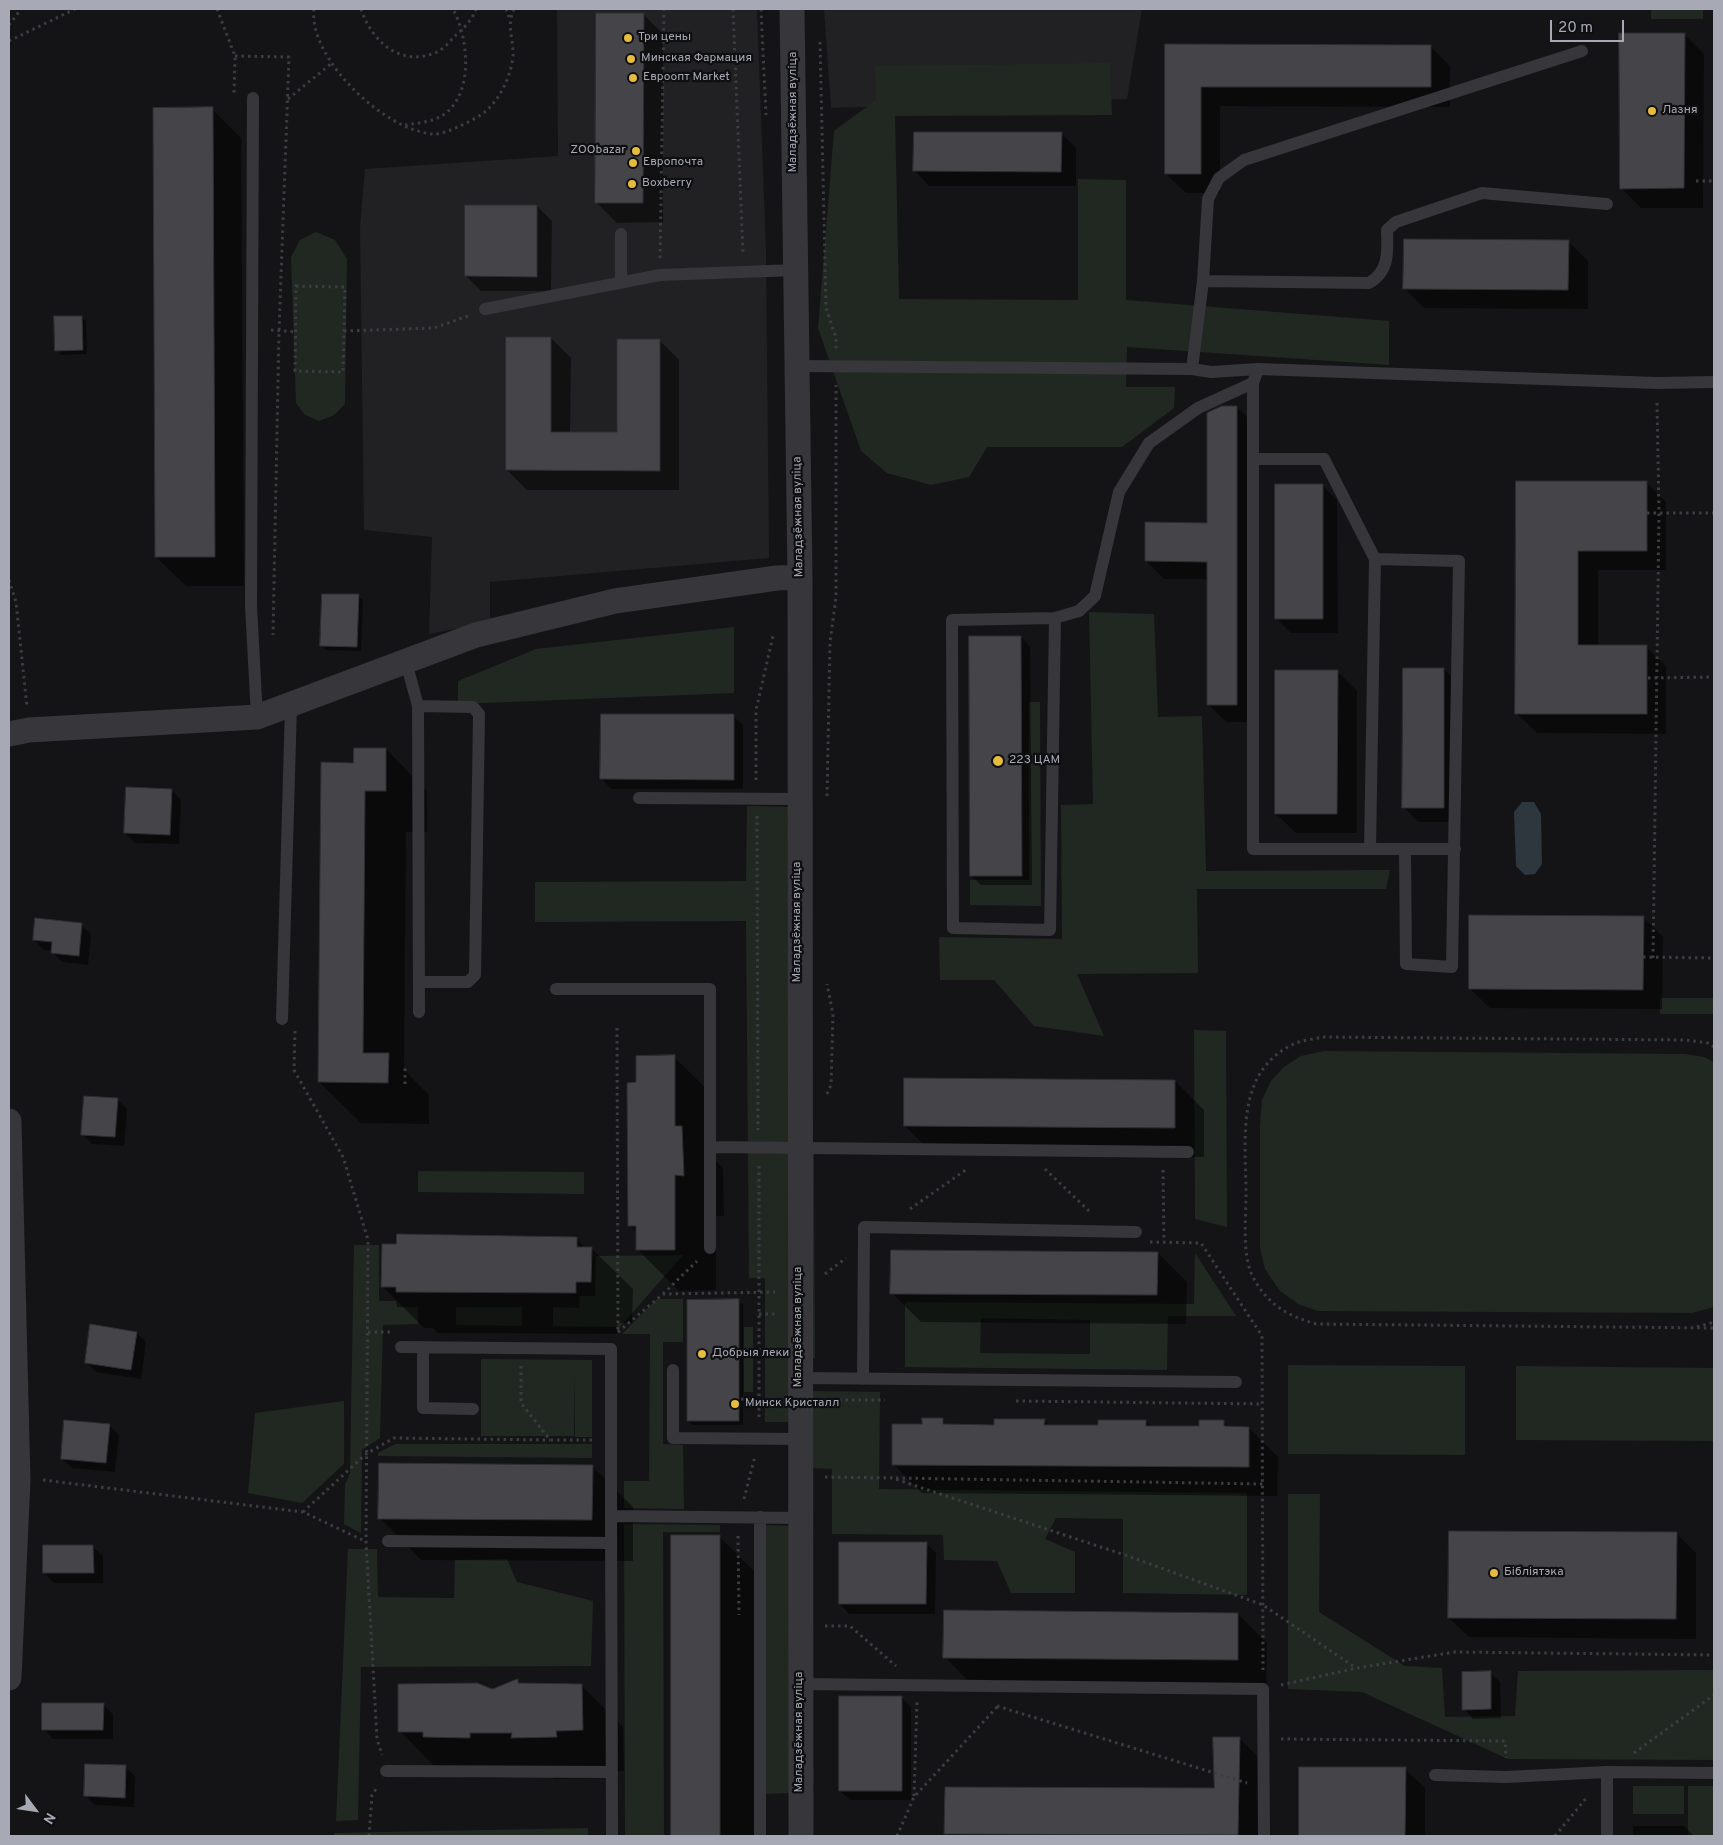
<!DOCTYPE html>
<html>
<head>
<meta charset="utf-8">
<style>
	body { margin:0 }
	#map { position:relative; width:1723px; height:1845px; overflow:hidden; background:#141416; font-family:Overpass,sans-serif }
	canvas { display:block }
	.frame { position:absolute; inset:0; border:10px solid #a7aab5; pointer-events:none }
	.north { position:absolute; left:10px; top:1785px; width:50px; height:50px; -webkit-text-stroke:4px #0f0f11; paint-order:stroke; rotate:121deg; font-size:14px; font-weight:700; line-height:20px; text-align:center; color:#a7aab5 }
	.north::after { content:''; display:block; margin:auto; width:18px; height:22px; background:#a7aab5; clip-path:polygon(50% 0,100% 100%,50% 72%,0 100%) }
	.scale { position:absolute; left:1550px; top:20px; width:74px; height:22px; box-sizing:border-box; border:2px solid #a7aab5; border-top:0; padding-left:6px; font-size:15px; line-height:18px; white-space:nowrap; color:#a7aab5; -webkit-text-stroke:4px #0f0f11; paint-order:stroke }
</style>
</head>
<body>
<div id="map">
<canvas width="1723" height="1845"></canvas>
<div class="frame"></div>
<div class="north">N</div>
<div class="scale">20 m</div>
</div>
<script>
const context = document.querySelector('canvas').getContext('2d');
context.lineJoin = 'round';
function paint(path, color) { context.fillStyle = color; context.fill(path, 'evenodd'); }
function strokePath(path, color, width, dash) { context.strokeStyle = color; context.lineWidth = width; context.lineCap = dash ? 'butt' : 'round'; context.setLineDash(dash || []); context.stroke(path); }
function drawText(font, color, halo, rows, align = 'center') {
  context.font = font + ' Overpass,sans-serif'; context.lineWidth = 4.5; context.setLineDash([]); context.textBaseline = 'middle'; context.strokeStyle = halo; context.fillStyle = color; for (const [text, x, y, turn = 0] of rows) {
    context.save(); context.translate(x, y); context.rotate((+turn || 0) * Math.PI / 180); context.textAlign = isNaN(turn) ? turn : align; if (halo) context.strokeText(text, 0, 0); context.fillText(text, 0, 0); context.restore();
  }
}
const built = new Path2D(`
	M 557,9 L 757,9 L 766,252 L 769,558 L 490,582 L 490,622 L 429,634 L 432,537 L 364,530 L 360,228 L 365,169 L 558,156 Z
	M 824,9 L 1142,9 L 1127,99 L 831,108 Z`);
const green = new Path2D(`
	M 1651,9 L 1703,9 L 1703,19 L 1651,19 Z
	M 1110,63 L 1112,115 L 895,116 L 899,299 L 1078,300 L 1078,179 L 1126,180 L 1126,300 L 1389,321 L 1389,365 L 1127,347 L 1126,387 L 1175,387 L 1174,408 L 1122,447 L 987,447 L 969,477 L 931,485 L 887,473 L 861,451 L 818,328 L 834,131 L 876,100 L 875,66 Z
	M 316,232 L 335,240 L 347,259 L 345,404 L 334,415 L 319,421 L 305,415 L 296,403 L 291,257 L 300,240 Z
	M 1089,612 L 1154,614 L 1158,717 L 1202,716 L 1206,871 L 1390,870 L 1386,889 L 1197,889 L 1198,973 L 1077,974 L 1104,1036 L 1034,1026 L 994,980 L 940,980 L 939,937 L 1062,939 L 1061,805 L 1093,804 Z
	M 734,627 L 734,693 L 458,704 L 458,681 L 536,649 Z
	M 1029,702 L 1040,702 L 1041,906 L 970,905 L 970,880 L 1029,880 Z
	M 747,806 L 790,807 L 792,1422 L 765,1422 L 765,1278 L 749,1278 L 746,921 L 535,922 L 535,882 L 746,881 Z
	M 1660,998 L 1714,998 L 1714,1014 L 1660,1014 Z
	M 1194,1030 L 1226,1031 L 1227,1227 L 1195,1219 Z
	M 1324,1051 L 1685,1054 L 1704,1057 L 1714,1062 L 1714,1307 L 1692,1313 L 1318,1311 L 1298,1304 L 1280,1291 L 1265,1269 L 1260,1248 L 1260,1125 L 1262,1100 L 1271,1081 L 1284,1067 L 1301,1056 Z
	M 807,1154 L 814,1154 L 815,1358 L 807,1358 Z
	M 418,1171 L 584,1172 L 584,1194 L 418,1192 Z
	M 354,1245 L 379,1245 L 379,1301 L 396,1301 L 397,1307 L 418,1307 L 418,1324 L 383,1325 L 380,1438 L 362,1450 L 361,1533 L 344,1524 L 345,1485 L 350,1473 Z
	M 1195,1253 L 1236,1316 L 1168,1316 L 1167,1370 L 905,1367 L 905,1302 L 1194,1304 ZM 981,1318 L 1090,1320 L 1090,1354 L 980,1353 Z
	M 683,1255 L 620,1327 L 553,1326 L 553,1307 L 579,1308 L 580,1296 L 595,1296 L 596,1256 Z
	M 657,1299 L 683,1299 L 683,1342 L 663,1342 L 663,1444 L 683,1445 L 684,1509 L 624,1508 L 624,1481 L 649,1481 L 650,1334 L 622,1334 Z
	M 456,1307 L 522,1307 L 522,1326 L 456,1325 Z
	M 744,1327 L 753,1327 L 753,1392 L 744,1392 Z
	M 481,1359 L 592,1360 L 592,1437 L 575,1437 L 575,1373 L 574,1436 L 481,1436 Z
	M 1288,1365 L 1465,1366 L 1465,1455 L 1288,1454 Z
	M 1516,1366 L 1714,1368 L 1714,1441 L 1516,1440 Z
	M 808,1391 L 880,1392 L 879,1489 L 1247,1493 L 1247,1595 L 1123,1593 L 1123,1519 L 1056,1518 L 1045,1539 L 1075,1552 L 1075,1593 L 1011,1593 L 997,1561 L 944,1560 L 943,1535 L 832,1534 L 832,1469 L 808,1468 Z
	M 344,1401 L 344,1464 L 302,1503 L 248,1493 L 255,1413 Z
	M 395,1444 L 592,1444 L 592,1458 L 378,1456 L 378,1453 Z
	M 1288,1494 L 1320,1494 L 1319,1612 L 1405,1666 L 1442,1668 L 1445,1717 L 1515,1716 L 1518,1671 L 1714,1670 L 1714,1760 L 1508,1759 L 1362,1692 L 1288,1689 Z
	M 624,1524 L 720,1525 L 720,1532 L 663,1532 L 664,1836 L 625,1836 Z
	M 765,1525 L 792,1526 L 789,1793 L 766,1794 Z
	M 348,1549 L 377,1549 L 378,1597 L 454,1598 L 455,1560 L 507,1559 L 517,1582 L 593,1601 L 591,1666 L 361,1667 L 358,1820 L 336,1821 Z
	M 1633,1786 L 1684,1786 L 1684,1814 L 1633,1814 Z
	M 1688,1786 L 1714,1786 L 1714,1836 L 1688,1836 Z
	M 588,1828 L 588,1836 L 334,1836 L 334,1833 Z`);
const water = new Path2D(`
	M 1522,802 L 1534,802 L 1541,814 L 1542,864 L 1535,874 L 1525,875 L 1516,866 L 1514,812 Z`);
const shadow = new Path2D(`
	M 643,14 L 663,34 L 663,222 L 617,223 L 597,203 Z
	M 1684,34 L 1704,54 L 1703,208 L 1641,208 L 1621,188 Z
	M 1167,45 L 1430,46 L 1450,66 L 1450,107 L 1220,106 L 1220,193 L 1186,193 L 1166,174 Z
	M 212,109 L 241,138 L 244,586 L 186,586 L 156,557 Z
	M 1061,133 L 1076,148 L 1076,186 L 929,186 L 915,171 Z
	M 537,206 L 552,221 L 551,291 L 481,291 L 466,276 Z
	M 1568,241 L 1588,261 L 1588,309 L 1424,308 L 1405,289 Z
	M 81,317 L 86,321 L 87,354 L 61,355 L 57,350 Z
	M 551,338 L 571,358 L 570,433 L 618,433 L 660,341 L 679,360 L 679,490 L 527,490 L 507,470 Z
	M 1237,407 L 1255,425 L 1254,722 L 1226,722 L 1208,704 L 1208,579 L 1164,579 L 1146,561 L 1208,524 Z
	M 1518,482 L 1646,482 L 1666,502 L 1666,570 L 1598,570 L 1598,647 L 1646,647 L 1666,666 L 1666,734 L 1537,733 L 1517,714 Z
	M 1322,485 L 1337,500 L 1338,633 L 1291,633 L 1276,618 Z
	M 358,596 L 363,600 L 361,651 L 326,650 L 321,646 Z
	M 1021,637 L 1030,647 L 1032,885 L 981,885 L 972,876 Z
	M 1444,669 L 1458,684 L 1458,822 L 1418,822 L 1404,807 Z
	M 1337,671 L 1357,691 L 1357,833 L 1296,833 L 1276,814 Z
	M 733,716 L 743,725 L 743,789 L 611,789 L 602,779 Z
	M 386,749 L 427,791 L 427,832 L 406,832 L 404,1070 L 429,1095 L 429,1124 L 361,1123 L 319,1082 L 354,764 Z
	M 172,790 L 181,800 L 179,844 L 135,843 L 125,833 Z
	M 1643,917 L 1663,937 L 1662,1009 L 1490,1008 L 1470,989 Z
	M 81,925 L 91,934 L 88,965 L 62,962 L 52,951 L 44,950 L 34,940 Z
	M 674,1057 L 716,1098 L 716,1161 L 723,1168 L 724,1216 L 716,1216 L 716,1290 L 679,1291 L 637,1249 L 637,1233 L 629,1225 L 637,1084 Z
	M 1175,1081 L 1204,1110 L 1204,1157 L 934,1155 L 905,1126 Z
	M 117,1099 L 127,1109 L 124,1146 L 92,1144 L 82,1134 Z
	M 576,1238 L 586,1248 L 591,1248 L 633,1289 L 632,1323 L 617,1323 L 617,1334 L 438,1333 L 433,1328 L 424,1328 L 382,1286 Z
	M 1158,1253 L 1187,1282 L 1186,1324 L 921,1322 L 892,1293 Z
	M 739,1301 L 743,1305 L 743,1425 L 693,1425 L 688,1421 Z
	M 137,1333 L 146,1342 L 141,1379 L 96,1372 L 86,1362 Z
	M 942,1420 L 948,1426 L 995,1426 L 1044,1420 L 1050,1426 L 1099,1427 L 1146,1421 L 1152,1427 L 1200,1428 L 1224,1422 L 1230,1428 L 1249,1428 L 1278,1457 L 1277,1496 L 922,1493 L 893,1464 L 923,1425 Z
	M 109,1425 L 119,1435 L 115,1472 L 72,1468 L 62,1459 Z
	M 592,1466 L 633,1507 L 633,1561 L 421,1560 L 380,1518 Z
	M 1676,1533 L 1696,1553 L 1696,1639 L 1469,1637 L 1449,1618 Z
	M 672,1536 L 719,1536 L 761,1578 L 761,1836 L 672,1836 Z
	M 926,1543 L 936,1553 L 935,1614 L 849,1614 L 840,1604 Z
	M 93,1547 L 103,1556 L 103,1583 L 54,1583 L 44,1573 Z
	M 1238,1614 L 1267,1643 L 1266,1689 L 974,1687 L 945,1657 Z
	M 1490,1672 L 1500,1682 L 1501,1718 L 1473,1719 L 1464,1709 Z
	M 518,1681 L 522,1685 L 582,1686 L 623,1727 L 624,1771 L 597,1772 L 597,1778 L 554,1779 L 549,1774 L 511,1773 L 510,1778 L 466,1778 L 460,1773 L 441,1773 L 400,1731 Z
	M 901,1697 L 911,1707 L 911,1800 L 850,1800 L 840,1791 Z
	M 103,1704 L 113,1714 L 113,1739 L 53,1739 L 44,1729 Z
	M 1239,1738 L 1267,1766 L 1266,1836 L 948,1836 L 945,1833 L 1215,1789 Z
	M 125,1767 L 135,1776 L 134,1807 L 95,1805 L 85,1795 Z
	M 1301,1768 L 1405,1769 L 1425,1788 L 1425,1836 L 1300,1836 Z
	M 1633,1826 L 1684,1826 L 1694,1836 L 1633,1836 Z`);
const building = new Path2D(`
	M 596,13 L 644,13 L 643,203 L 595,203 Z
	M 1619,33 L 1685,33 L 1684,188 L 1620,189 Z
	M 1165,44 L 1431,45 L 1431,87 L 1201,87 L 1201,174 L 1165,174 Z
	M 213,107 L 215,557 L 155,557 L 153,108 Z
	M 914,132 L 1062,132 L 1061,172 L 913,171 Z
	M 465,205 L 537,205 L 537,277 L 465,276 Z
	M 1404,239 L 1569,240 L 1568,290 L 1403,289 Z
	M 54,316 L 82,316 L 83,350 L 55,351 Z
	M 506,337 L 551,337 L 551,432 L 617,432 L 617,339 L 660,339 L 660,471 L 506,470 Z
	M 1222,406 L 1237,406 L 1237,705 L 1207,705 L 1207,562 L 1145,561 L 1145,522 L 1207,523 L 1207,413 Z
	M 1516,481 L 1647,481 L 1647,551 L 1578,551 L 1578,645 L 1647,645 L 1647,714 L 1515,714 Z
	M 1275,484 L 1323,484 L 1323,619 L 1275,619 Z
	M 322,594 L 359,594 L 357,647 L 320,646 Z
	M 969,636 L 1021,636 L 1022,876 L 970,876 Z
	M 1403,668 L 1444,668 L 1444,808 L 1402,808 Z
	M 1275,670 L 1338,670 L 1337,814 L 1275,814 Z
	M 601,714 L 734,714 L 734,780 L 600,779 Z
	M 354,748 L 386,748 L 386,791 L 365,791 L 363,1053 L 389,1053 L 388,1083 L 318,1082 L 321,762 L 353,763 Z
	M 126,787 L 172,789 L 170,835 L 124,833 Z
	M 1469,915 L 1644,916 L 1643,990 L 1469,989 Z
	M 35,918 L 82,923 L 79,956 L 51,953 L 52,942 L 33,940 Z
	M 675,1055 L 675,1126 L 682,1126 L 684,1176 L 675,1175 L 675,1250 L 636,1250 L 636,1226 L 628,1226 L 627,1083 L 636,1082 L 636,1056 Z
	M 904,1078 L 1175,1080 L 1175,1128 L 904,1126 Z
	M 84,1096 L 118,1098 L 115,1137 L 81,1135 Z
	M 397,1234 L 577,1237 L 577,1247 L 592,1247 L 591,1282 L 576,1282 L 576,1293 L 396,1292 L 396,1287 L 381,1287 L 382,1244 L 396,1244 Z
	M 891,1250 L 1158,1252 L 1157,1295 L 890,1294 Z
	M 739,1299 L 739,1421 L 687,1421 L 687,1300 Z
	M 90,1324 L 137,1332 L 131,1370 L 85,1363 Z
	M 922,1418 L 943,1418 L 943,1424 L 994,1425 L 994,1419 L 1045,1419 L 1044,1425 L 1098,1425 L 1098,1420 L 1146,1420 L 1146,1426 L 1199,1426 L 1199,1420 L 1224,1420 L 1224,1426 L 1249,1427 L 1249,1467 L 892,1465 L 892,1424 L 922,1424 Z
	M 64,1420 L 110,1424 L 106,1463 L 61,1459 Z
	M 379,1463 L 593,1465 L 592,1520 L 378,1519 Z
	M 1449,1531 L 1677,1532 L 1676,1619 L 1448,1618 Z
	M 671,1535 L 720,1535 L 720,1836 L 671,1836 Z
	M 839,1542 L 927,1542 L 926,1604 L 839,1604 Z
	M 43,1545 L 93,1545 L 94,1573 L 43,1573 Z
	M 944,1610 L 1238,1613 L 1238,1660 L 943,1658 Z
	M 1491,1671 L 1491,1709 L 1462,1710 L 1462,1672 Z
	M 518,1679 L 518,1683 L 582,1684 L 583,1730 L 556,1731 L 557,1737 L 511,1738 L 512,1733 L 470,1733 L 470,1738 L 423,1737 L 423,1732 L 398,1732 L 398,1684 L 477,1683 L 492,1689 Z
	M 839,1696 L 902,1696 L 902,1791 L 839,1791 Z
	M 42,1703 L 104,1703 L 103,1730 L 42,1730 Z
	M 1213,1737 L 1240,1737 L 1238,1835 L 944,1834 L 945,1787 L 1214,1788 Z
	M 85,1764 L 126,1765 L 125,1798 L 84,1796 Z
	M 1299,1767 L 1406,1767 L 1405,1836 L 1299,1836 Z`);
const path = new Path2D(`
	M 217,9 L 235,56 L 234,94
	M 314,9 C 308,59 386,132 434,134 C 445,135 478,118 486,111 C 501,97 510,78 513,57 C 514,40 506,25 514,9
	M 361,9 C 372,42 401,68 437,52 C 444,49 450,41 455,36 C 463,29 473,19 476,9
	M 506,9 L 509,17
	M 733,9 L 743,254
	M 761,9 L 766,115
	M 9,25 L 21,9
	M 9,41 L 75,9
	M 820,42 L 826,308 L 836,338 L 836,349
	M 235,56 L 289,57 L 279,331 L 273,635
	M 288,99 L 332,63
	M 405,125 C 419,123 434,122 446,113 C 474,90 468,37 453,9
	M 1696,181 L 1714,181
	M 660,258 L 664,9
	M 296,286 L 345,287 L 343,372 L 295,371 Z
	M 271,330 L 295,332
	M 344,331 L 434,328 L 468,316
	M 1647,513 L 1714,513
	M 9,580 L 16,602 L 27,707
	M 1648,678 L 1714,677
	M 756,780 L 756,710 L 773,636
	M 827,796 L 830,642 L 836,598 L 836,385
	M 757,816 L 758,1130
	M 1643,957 L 1714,958
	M 1653,958 L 1659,513 L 1657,402
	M 617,1028 L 618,1332
	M 295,1031 L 294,1070 L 343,1157 L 368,1240 L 366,1542 L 377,1739 L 382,1755
	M 1714,1047 L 1708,1043 L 1686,1040 L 1322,1037 C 1314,1039 1304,1040 1296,1043 C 1234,1070 1246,1140 1246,1195 C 1246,1220 1242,1252 1252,1275 C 1266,1304 1288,1316 1316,1324 L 1714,1328
	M 405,1084 L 405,1066
	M 827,1094 L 831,1085 L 833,1014 L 827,984
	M 759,1166 L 759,1400 L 777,1400
	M 1045,1169 L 1089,1211
	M 1163,1170 L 1164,1242
	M 910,1209 L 967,1169
	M 1150,1242 L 1201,1243 L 1262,1336 L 1263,1670
	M 825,1274 L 846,1258
	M 663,1294 L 697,1261
	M 759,1314 L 776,1314
	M 1697,1327 L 1714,1322
	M 368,1332 L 390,1332
	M 618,1332 L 663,1294 L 775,1292
	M 521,1366 L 521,1403 L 550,1440 L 592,1440
	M 741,1399 L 759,1400 L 759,1420
	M 826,1400 L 885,1400
	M 1016,1401 L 1263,1404
	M 825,1477 L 892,1478 L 1128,1556 L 1263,1605 L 1356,1668
	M 896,1478 L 1263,1484
	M 43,1480 L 303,1512 L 367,1542
	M 744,1499 L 755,1456
	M 303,1512 L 366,1454 L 394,1438 L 550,1440
	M 738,1536 L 739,1615
	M 825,1626 L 850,1626 L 896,1666
	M 1281,1685 L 1357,1668 L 1455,1652 L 1714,1655
	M 997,1706 L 1247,1783
	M 1281,1739 L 1505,1741 L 1506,1758
	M 1634,1753 L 1714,1695
	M 914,1796 L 917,1702
	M 369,1836 L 372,1795 L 378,1786
	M 897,1836 L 914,1797 L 998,1706
	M 1555,1836 L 1588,1796`);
const lane = new Path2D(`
	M 253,98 L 251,606 L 257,717
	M 621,281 L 621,234
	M 1203,281 L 1369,283 C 1389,272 1388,252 1387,230 L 1396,222 L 1482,193 L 1607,204
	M 485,309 L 660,275 L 795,270
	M 797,366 L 1192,369 L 1211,372 L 1258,369 L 1657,383 L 1714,382
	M 1192,369 L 1203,281 L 1208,199 L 1219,178 L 1244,160 L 1582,51
	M 1253,383 L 1253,849 L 1455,849
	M 1253,459 L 1324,459 L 1375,559 L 1459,561 L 1452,967 L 1406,964 L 1405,849
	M 1055,618 L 1050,930 L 953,928 L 952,620 L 1055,618 L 1079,611 L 1095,596 L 1119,492 L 1149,443 L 1198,408 L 1253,383 L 1258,369
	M 406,662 L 418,706 L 419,1012
	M 418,706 L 473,707 L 479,714 L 475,975 L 468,982 L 419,982
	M 639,798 L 798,799
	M 1370,849 L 1375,559
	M 556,989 L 710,989 L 710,1248
	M 282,1019 L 291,706
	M 710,1147 L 1188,1152
	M 401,1347 L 611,1349 L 611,1516 L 800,1518
	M 423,1347 L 423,1408 L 473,1409
	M 673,1370 L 673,1438 L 800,1439
	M 800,1378 L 1236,1382
	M 863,1379 L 864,1227 L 1136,1232
	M 611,1516 L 612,1836
	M 760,1517 L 760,1836
	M 388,1541 L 611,1543
	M 800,1684 L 1263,1689 L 1264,1836
	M 386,1771 L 611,1772
	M 1435,1775 L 1506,1777 L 1607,1772
	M 1607,1836 L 1607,1772 L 1714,1773`);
const street = new Path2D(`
	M 792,9 L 800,577 L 801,1836
	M 9,734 L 29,730 L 257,717 L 476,635 L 615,601 L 777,578 L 800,577
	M 9,1121 L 18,1480 L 9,1678`);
const markers = [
	[628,38,5,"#e5bc3d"],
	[631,59,5,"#e5bc3d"],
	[633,78,5,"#e5bc3d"],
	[1652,111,5,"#e5bc3d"],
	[636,151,5,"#e5bc3d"],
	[633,163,5,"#e5bc3d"],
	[632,184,5,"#e5bc3d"],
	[998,761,6,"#e5bc3d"],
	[702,1354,5,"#e5bc3d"],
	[735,1404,5,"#e5bc3d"],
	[1494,1573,5,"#e5bc3d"]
];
const poiNames = [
	["Три цены",638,38],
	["Минская Фармация",641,59],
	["Евроопт Market",643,78],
	["Лазня",1662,111],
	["ZOObazar",626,151,"right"],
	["Европочта",643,163],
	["Boxberry",642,184],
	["223 ЦAM",1009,761],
	["Добрыя леки",712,1354],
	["Минск Кристалл",745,1404],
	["Бібліятэка",1504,1573]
];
const streetNames = [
	["Маладзёжная вуліца",794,112,-90],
	["Маладзёжная вуліца",799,517,-91],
	["Маладзёжная вуліца",798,922,-90],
	["Маладзёжная вуліца",799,1327,-90],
	["Маладзёжная вуліца",800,1732,-90]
];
paint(built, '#212023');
paint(green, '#212822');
paint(water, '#2e363e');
paint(shadow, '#0007');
paint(building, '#444449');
strokePath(building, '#2f2e32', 1);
strokePath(path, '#3c3d42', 3, [2.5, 4]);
strokePath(lane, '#36363b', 12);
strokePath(street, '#36363b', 25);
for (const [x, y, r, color] of markers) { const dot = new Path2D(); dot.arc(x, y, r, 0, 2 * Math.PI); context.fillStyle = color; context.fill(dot); strokePath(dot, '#0f0f11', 2); }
drawText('12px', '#a7aab5', '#0f0f11', poiNames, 'left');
drawText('12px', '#a7aab5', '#0f0f11', streetNames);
</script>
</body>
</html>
